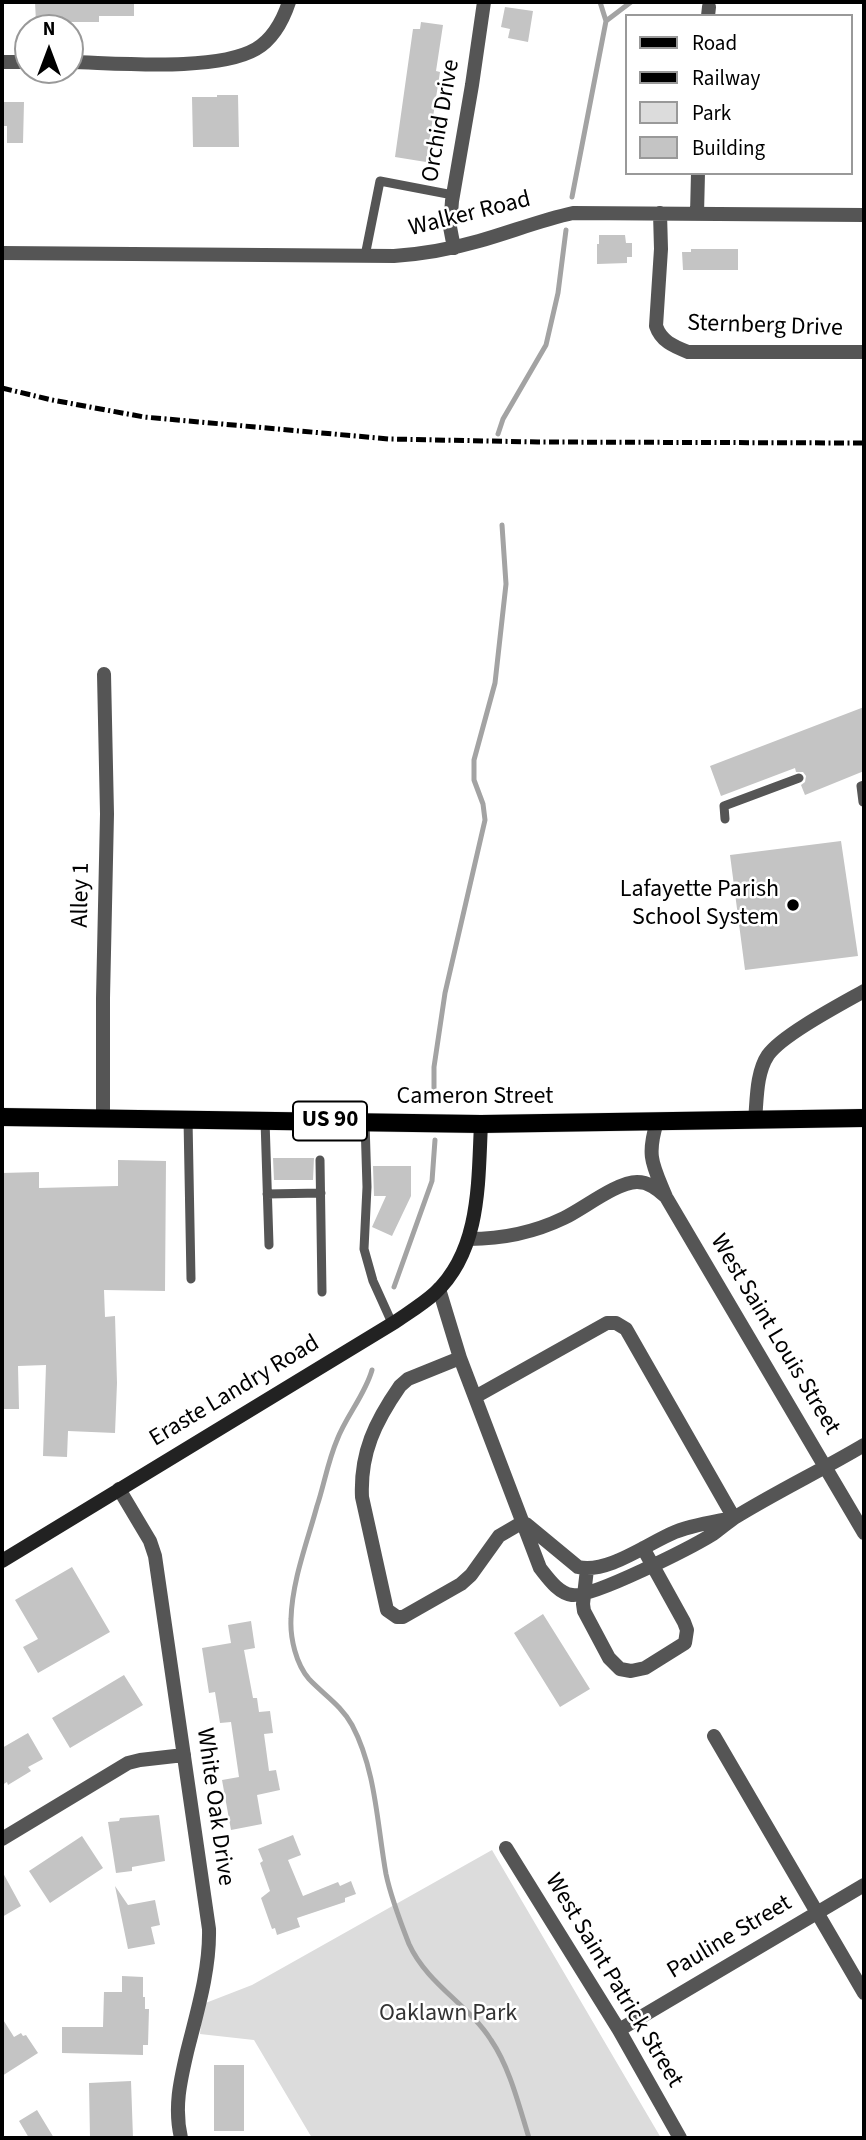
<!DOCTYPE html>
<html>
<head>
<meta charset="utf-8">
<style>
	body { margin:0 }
	#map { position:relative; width:866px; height:2140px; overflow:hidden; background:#fff; font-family:"Source Sans 3",sans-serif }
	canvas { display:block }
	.frame { position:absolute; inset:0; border:4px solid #000; pointer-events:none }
	.legend { position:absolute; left:625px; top:14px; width:228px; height:161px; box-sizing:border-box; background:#fff; border:2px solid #999; margin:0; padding:9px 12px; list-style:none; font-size:21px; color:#000 }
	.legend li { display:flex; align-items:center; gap:14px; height:35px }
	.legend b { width:35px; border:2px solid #999 }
	.north { position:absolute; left:14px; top:14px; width:70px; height:70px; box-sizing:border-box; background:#fff; border:2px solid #999; border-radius:50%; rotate:0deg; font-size:19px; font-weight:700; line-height:28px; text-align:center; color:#000 }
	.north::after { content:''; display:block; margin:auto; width:24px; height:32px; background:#000; clip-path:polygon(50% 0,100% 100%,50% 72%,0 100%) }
</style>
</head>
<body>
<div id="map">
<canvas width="866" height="2140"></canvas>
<div class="frame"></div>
<ul class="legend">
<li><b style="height:9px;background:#000"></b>Road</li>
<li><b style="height:9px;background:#000"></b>Railway</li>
<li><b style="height:19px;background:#dcdcdc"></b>Park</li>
<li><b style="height:19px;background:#c4c4c4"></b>Building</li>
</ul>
<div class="north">N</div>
</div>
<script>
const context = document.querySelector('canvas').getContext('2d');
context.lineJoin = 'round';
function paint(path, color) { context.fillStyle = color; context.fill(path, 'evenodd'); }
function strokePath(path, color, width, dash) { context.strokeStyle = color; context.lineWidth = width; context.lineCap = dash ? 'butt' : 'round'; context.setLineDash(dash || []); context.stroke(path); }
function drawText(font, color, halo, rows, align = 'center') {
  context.font = font + ' "Source Sans 3",sans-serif'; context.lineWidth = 5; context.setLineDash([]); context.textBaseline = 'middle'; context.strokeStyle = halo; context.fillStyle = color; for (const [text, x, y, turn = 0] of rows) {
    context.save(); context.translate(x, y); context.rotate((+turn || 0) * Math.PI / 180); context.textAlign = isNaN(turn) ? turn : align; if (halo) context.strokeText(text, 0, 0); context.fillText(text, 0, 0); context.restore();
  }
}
const green = new Path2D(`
	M 492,1850 L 661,2138 L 312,2138 L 254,2040 L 200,2034 L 203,2004 L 252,1985 Z`);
const stream = new Path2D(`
	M 600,2 L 606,21
	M 572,197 L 606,21 L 631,2
	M 498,434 L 503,419 L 546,345 L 558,293 L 566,230
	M 434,1097 L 434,1067 L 445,993 L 485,820 L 483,804 L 474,780 L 474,760 L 495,683 L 506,584 L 502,525
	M 394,1287 L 432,1181 L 435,1140
	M 372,1370 C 365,1395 346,1416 337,1440 C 328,1461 324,1485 317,1506 C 307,1543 292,1581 291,1619 C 290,1638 296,1664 309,1679 C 323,1694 342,1706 352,1725 C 376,1770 377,1824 386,1874 C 391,1898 400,1921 409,1944 C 427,1984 469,2005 491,2040 C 510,2068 519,2106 529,2138`);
const building = new Path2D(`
	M 35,2 L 134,2 L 134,16 L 99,16 L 99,22 L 36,22 Z
	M 505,7 L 533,11 L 528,42 L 508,38 L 510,29 L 501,27 Z
	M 421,22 L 443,25 L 436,71 L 440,72 L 426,162 L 395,157 L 413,29 L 420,29 Z
	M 217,95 L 238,95 L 239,147 L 193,147 L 192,97 L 217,97 Z
	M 2,102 L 24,102 L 23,143 L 7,143 L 7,126 L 2,126 Z
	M 599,235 L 625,235 L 626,243 L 632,243 L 632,257 L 627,257 L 627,263 L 597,264 L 597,244 L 599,244 Z
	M 691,249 L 738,249 L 738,270 L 683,270 L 682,252 L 691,252 Z
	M 864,707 L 864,771 L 805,795 L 801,785 L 805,782 L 806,776 L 803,772 L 796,772 L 795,768 L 721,796 L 710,766 Z
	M 841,841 L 858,956 L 745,970 L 730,855 Z
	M 273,1158 L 314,1158 L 313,1180 L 274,1180 Z
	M 118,1160 L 166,1161 L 165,1291 L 104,1290 L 105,1317 L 115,1316 L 117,1383 L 115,1433 L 68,1431 L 67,1457 L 43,1456 L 46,1365 L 18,1366 L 19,1409 L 2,1409 L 2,1173 L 39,1172 L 39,1188 L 118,1186 Z
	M 373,1166 L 411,1166 L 411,1196 L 392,1236 L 372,1227 L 386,1196 L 374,1196 Z
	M 72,1567 L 110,1632 L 38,1673 L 23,1647 L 38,1639 L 15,1600 Z
	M 543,1614 L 590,1689 L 560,1707 L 514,1633 Z
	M 251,1621 L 255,1648 L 244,1650 L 253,1698 L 257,1698 L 259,1712 L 270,1711 L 273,1733 L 264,1734 L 269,1771 L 276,1770 L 280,1790 L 257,1795 L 262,1824 L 231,1830 L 222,1780 L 239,1777 L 231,1722 L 220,1723 L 215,1692 L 209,1693 L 202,1648 L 231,1643 L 228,1625 Z
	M 124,1675 L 143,1705 L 70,1748 L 52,1718 Z
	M 28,1733 L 43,1759 L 28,1767 L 31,1771 L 8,1785 L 7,1782 L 2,1785 L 2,1748 Z
	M 159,1815 L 165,1861 L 132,1867 L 132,1871 L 116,1873 L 108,1822 L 119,1821 L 120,1818 Z
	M 293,1835 L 301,1855 L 288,1860 L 303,1896 L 338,1882 L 340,1886 L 351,1881 L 356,1894 L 345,1898 L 345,1902 L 297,1918 L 300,1927 L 277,1935 L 275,1928 L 272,1929 L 261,1898 L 270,1891 L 260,1863 L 263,1861 L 258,1849 Z
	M 82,1836 L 103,1868 L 50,1903 L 29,1871 Z
	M 2,1871 L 21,1906 L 2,1917 Z
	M 115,1886 L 128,1905 L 155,1900 L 160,1925 L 151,1927 L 155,1944 L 128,1949 Z
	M 122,1976 L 143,1977 L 143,1997 L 145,1997 L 145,2009 L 149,2009 L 148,2045 L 143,2045 L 143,2055 L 62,2053 L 62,2027 L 103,2027 L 104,1992 L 122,1992 Z
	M 2,2018 L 14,2037 L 21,2033 L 23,2036 L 26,2035 L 38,2053 L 2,2076 Z
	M 214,2065 L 244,2065 L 244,2131 L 214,2131 Z
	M 131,2081 L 133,2138 L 90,2138 L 89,2083 Z
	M 37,2110 L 54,2138 L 29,2138 L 19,2121 Z`);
const lane = new Path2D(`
	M 365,256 L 380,181 L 453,195
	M 863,802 L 861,786 L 864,785
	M 725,819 L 724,806 L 799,778
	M 188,1119 L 191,1279
	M 265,1120 L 269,1245
	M 365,1122 L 367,1187 L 364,1249 L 373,1281 L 392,1323
	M 320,1160 L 322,1292
	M 267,1194 L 321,1193`);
const street = new Path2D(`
	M 708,16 L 709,7
	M 2,62 L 28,62
	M 70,62 C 118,63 216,72 256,49 C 273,39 283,20 289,2
	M 660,213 L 661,249 L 656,326 C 661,341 673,346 688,352 L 864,352
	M 697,214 L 698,173
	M 454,248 L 450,227 L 452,201 L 472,85 L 484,2
	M 2,253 L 394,256 C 423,254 451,249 479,241 C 511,232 541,220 573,213 L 864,215
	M 103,1117 L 103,998 L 107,814 L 104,674
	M 755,1120 C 757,1100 756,1073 768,1055 C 782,1035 841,1004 864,991
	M 657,1122 C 646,1157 653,1165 666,1197 L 864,1533
	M 469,1239 C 501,1239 535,1232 564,1218 C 583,1209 617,1182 637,1182 C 649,1182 657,1189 665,1196
	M 439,1289 L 460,1358 L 540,1568 C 548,1578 558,1593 572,1595 C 592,1598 692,1547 713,1534 C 720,1529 727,1523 734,1518 C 776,1492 822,1470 864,1445
	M 460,1358 L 408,1379 L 400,1386 C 375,1422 360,1453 362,1497 L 387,1610 L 397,1617 L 403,1617 L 461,1584 L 471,1575 L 499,1536 L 523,1522
	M 475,1397 L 607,1323 L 616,1323 L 626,1329 L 734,1518
	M 119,1489 L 150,1541 L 155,1556 L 209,1929 C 210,1970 197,2012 187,2052 C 180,2082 174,2108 181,2138
	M 526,1524 L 578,1567 C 608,1574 648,1543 675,1532 C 693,1525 711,1522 729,1519
	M 587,1569 L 583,1604 L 584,1611 L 609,1658 L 620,1669 L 631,1671 L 645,1668 L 685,1643 L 687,1630 L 684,1622 L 643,1548
	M 714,1736 L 864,1993
	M 2,1839 L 128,1763 L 140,1760 L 184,1755
	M 506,1848 L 619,2030 L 680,2138
	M 619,2030 L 864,1885`);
const secondary = new Path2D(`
	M 2,1561 L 395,1322 C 408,1313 423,1304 435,1293 C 481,1250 478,1182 481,1124`);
const primary = new Path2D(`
	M 2,1117 L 481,1124 L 864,1118`);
const rail = new Path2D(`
	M 2,388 L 52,400 L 144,417 L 389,439 L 538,442 L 864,443`);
const markers = [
	[793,905,7,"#000"]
];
const shields = [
	[330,1121,74]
];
const shieldNames = [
	["US 90",330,1121]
];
const streetNames = [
	["Orchid Drive",442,121,-80],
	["Walker Road",470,215,-14],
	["Sternberg Drive",765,327,2],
	["Alley 1",82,895,-89],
	["Cameron Street",475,1098],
	["West Saint Louis Street",774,1335,59],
	["Eraste Landry Road",235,1392,-31],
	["White Oak Drive",214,1807,82],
	["Pauline Street",730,1938,-31],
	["West Saint Patrick Street",613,1981,59]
];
const poiNames = [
	["Lafayette Parish",779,891],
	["School System",779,919]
];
const parkNames = [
	["Oaklawn Park",448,2015]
];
paint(green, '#dcdcdc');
strokePath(stream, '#a3a3a3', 5);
paint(building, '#c4c4c4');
strokePath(primary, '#dbdbdb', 19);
strokePath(lane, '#555', 9);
strokePath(street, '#555', 14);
strokePath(secondary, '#222', 14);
strokePath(primary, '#000', 18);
strokePath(rail, '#000', 5, [10, 3.5, 2, 3.5]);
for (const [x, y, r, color] of markers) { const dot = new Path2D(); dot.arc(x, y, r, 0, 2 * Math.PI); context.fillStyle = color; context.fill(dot); strokePath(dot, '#fff', 2.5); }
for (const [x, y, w] of shields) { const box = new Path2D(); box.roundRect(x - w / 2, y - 19.5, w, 39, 5); context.fillStyle = '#fff'; context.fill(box); strokePath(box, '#000', 2); }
drawText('bold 23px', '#000', null, shieldNames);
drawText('24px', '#000', '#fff', streetNames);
drawText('24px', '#000', '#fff', poiNames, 'right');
drawText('24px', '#333', '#fff', parkNames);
</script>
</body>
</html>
